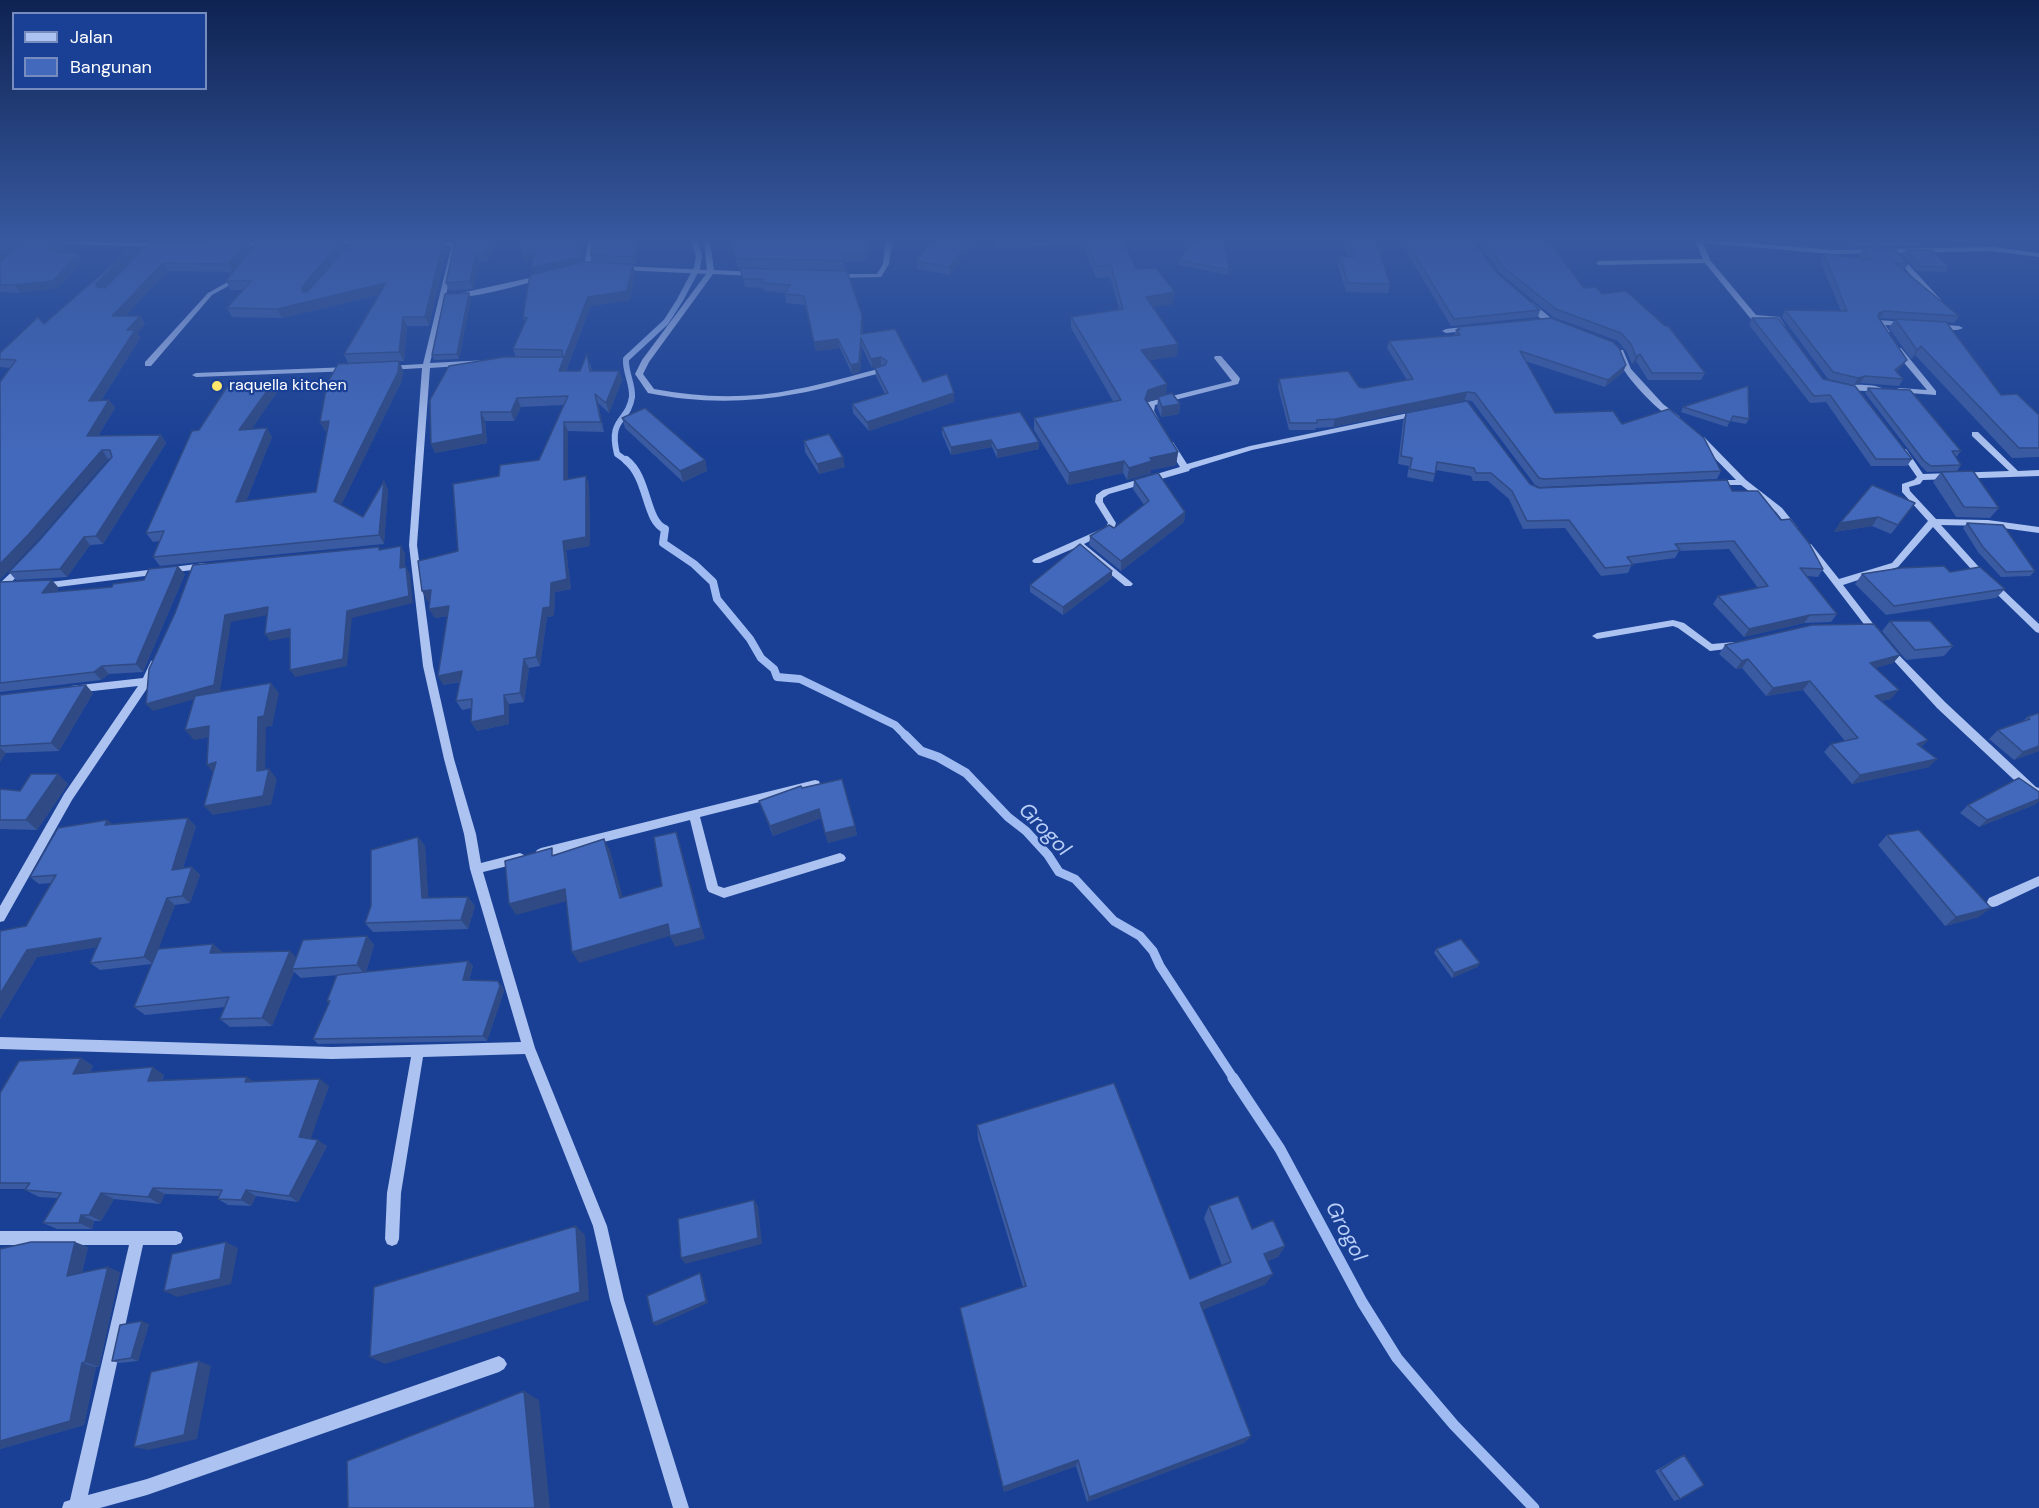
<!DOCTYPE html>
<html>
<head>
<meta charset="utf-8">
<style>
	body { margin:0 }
	#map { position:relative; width:2039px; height:1508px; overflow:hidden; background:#1a4095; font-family:"DM Sans",sans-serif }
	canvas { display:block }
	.legend { position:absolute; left:12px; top:12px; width:195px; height:78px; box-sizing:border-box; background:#1a4095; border:2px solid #768cbf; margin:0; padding:8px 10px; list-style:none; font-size:18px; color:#fff }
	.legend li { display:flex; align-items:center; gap:12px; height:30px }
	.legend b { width:30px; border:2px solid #768cbf }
</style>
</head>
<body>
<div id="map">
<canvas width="2039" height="1508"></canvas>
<ul class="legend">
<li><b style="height:8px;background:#acc2f0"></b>Jalan</li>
<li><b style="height:16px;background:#4369bc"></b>Bangunan</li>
</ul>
</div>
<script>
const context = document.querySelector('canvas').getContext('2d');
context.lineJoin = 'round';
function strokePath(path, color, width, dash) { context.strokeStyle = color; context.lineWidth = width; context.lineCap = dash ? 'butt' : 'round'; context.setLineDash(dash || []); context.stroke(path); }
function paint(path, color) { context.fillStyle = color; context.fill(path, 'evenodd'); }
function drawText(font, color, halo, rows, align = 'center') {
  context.font = font + ' "DM Sans",sans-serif'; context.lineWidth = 4.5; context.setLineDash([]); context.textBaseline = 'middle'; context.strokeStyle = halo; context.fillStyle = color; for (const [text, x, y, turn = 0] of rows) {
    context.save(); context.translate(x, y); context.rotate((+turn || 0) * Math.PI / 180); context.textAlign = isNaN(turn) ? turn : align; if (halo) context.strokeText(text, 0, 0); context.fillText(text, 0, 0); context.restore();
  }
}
const streamFar3 = new Path2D(`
	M 628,462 L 617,454 C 608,417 628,423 632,397 C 633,384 625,372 626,359 L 666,322 L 680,300 L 697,268 L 699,256 L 694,241`);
const streamFar2 = new Path2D(`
	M 626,460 C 649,478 645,521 665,529 L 663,543 L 694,564 L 713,582 L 717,599 L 750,639 L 761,658 L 774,669 L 777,677 L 800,679 L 895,725 L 906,736`);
const streamFar1 = new Path2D(`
	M 905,735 L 921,751 L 938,757 L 966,773 L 1008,817 L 1026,831 L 1048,855 L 1059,872 L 1075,879 L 1114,921 L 1140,936 L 1153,951 L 1160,966 L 1234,1079`);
const stream = new Path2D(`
	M 1233,1078 L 1280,1149 L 1362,1302 L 1397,1358 L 1454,1425 L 1534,1508`);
const minor = new Path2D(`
	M 36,241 L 161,243 L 164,245 L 161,247 L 39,243 Z
	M 270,241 L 272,243 L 269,245 L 234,246 L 231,244 L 234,242 Z
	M 327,241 L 368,241 L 368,242 L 365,244 L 330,244 Z
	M 431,241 L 454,242 L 457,248 L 430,363 L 487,360 L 491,362 L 487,364 L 430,368 L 417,545 L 433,666 L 454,759 L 476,834 L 481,863 L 520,853 L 524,855 L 526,858 L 524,861 L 520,863 L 483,872 L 535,1048 L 607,1226 L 624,1300 L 689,1508 L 673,1508 L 610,1300 L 593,1226 L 525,1054 L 423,1057 L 401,1193 L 399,1239 L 397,1244 L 392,1246 L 387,1244 L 385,1239 L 387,1193 L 411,1057 L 332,1059 L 0,1049 L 0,1037 L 332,1047 L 521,1042 L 470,869 L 464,834 L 444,759 L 423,666 L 409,545 L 422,368 L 388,370 L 384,368 L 388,366 L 423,364 L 451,248 L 449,245 L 430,244 L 429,243 Z
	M 588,241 L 594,241 L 590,267 L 587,269 L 584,267 Z
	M 704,241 L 710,241 L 714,270 L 755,272 L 758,274 L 755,276 L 713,274 L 649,362 L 643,374 L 654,389 C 701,398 750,399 797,389 C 825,384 854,375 882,368 L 886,370 L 885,372 C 855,379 825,389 795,394 C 747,403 696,403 648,393 L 635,374 L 642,360 L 706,274 L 621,270 L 618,268 L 621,266 L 707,270 Z
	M 886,241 L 892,241 L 889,264 L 881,277 L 837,278 L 834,276 L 837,274 L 877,274 L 883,264 Z
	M 1695,241 L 1726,241 L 1833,250 L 1992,247 L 2039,253 L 2039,257 L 1992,251 L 1833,254 L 1703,243 L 1710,260 L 1756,315 L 1779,317 L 1785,326 L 1781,328 L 1778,328 L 1774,321 L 1751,319 L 1705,263 L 1599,265 L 1596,263 L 1599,261 L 1703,259 Z
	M 1895,254 L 1899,254 L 1941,300 L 1941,304 L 1935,304 L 1895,256 Z
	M 235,273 L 240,274 L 230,285 L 212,295 L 151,366 L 145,366 L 145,362 L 208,293 L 226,283 Z
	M 543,275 L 546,277 L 545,278 C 528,283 465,302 452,295 Z
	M 1526,302 L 1532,302 L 1552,319 L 1562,324 L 1558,326 L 1546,323 L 1526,306 Z
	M 1877,320 L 1906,322 L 1910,324 L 1906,326 L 1885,325 L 1890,332 L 1886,334 L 1883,334 L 1876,322 Z
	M 1933,324 L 1959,326 L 1963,328 C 1956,332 1939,330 1932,326 Z
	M 1471,326 L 1475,328 L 1474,330 L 1446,333 L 1442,331 L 1446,329 Z
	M 1895,348 L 1901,348 L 1936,391 L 1936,395 L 1896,392 L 1895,390 L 1899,388 L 1927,390 L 1895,352 Z
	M 1617,350 L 1623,350 L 1631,369 L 1663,404 L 1680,417 L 1680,421 C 1666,421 1631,382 1624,370 C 1621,364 1619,358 1616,352 Z
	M 1215,356 L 1221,356 L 1239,377 L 1240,379 L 1238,384 L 1155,405 L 1154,411 L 1159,420 L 1155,422 L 1152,422 L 1146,411 L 1148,402 L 1232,381 L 1214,358 Z
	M 349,367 L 352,367 L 352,371 L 196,377 L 192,375 L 196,373 Z
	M 1840,385 C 1853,385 1873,383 1884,389 C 1877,393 1849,390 1840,389 Z
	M 1418,411 L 1421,411 L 1421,415 L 1252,450 L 1190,469 L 1189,471 L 1109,494 L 1103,498 L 1103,502 L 1116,523 L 1114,529 L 1084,544 L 1131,582 L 1133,584 L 1131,586 L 1125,586 L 1077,547 L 1040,563 L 1034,563 L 1032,561 L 1034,559 L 1106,527 L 1108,523 L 1095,502 L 1096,495 L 1103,490 L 1180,467 L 1166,444 L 1167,442 L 1173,442 L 1187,464 L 1250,446 Z
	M 1972,432 L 1978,432 L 2018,471 L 2039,470 L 2039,476 L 1923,480 L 1920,484 L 1909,487 L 1910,491 L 1936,519 L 1988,520 L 2039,527 L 2039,533 L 1988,526 L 1941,525 L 1978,566 L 2039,624 L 2039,633 L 2036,632 L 1972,570 L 1933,527 L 1898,567 L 1843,585 L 1881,634 L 1876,637 L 1873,636 L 1804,546 L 1805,544 L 1811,544 L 1839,579 L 1892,563 L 1928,521 L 1902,492 L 1902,484 L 1914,480 L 1917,477 L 1899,451 L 1903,449 L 1906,449 L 1923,474 L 2009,471 L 1972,436 Z
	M 1698,437 L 1704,437 L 1746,480 L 1782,508 L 1798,528 L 1798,532 L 1792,532 L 1776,512 L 1741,485 L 1713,485 L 1712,483 L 1716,480 L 1736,480 L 1698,441 Z
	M 205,563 L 210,566 L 208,568 L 42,589 L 37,586 L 42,583 Z
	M 22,564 L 27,567 L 25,569 L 6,587 L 0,587 L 0,583 L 19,565 Z
	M 1673,620 L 1684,623 L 1712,644 L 1735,642 L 1740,645 L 1735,648 L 1710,651 L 1678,628 L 1673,626 L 1597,639 L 1592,636 L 1597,633 Z
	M 1887,645 L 1890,646 L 1945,702 L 2036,787 L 2039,788 L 2039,796 L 2028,793 L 1937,708 L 1884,650 L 1882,648 L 1884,646 Z
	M 154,660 L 159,664 L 150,684 L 72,800 L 4,921 L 0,922 L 0,906 L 64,794 L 138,686 L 75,693 L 70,689 L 71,686 L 143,678 L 151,661 Z
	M 815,780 L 819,781 L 820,784 L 819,787 L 700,817 L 718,886 L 724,888 L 840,853 L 844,855 L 846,858 L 844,861 L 724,898 L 709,892 L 707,889 L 690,820 L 541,858 L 537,856 L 535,853 L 537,850 L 541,848 Z
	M 2039,876 L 2039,886 L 1997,906 L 1993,907 L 1989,906 L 1987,902 L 1989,898 Z
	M 0,1231 L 176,1231 L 181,1233 L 183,1238 L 181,1243 L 176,1245 L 143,1245 L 88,1495 L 147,1479 L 499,1356 L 504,1359 L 507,1364 L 504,1369 L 499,1372 L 147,1495 L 100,1508 L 62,1508 L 64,1502 L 70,1500 L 129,1245 L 0,1245 Z`);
const wall = new Path2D(`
	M 0,241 L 62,241 L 66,246 L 59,252 L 78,253 L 83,260 L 58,288 L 20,293 L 0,292 Z
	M 248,241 L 251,248 L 232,272 L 168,271 L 125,316 L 140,316 L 145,324 L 137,333 L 140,338 L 101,401 L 109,400 L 115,408 L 98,436 L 161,435 L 166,443 L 103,544 L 90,545 L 67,577 L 16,580 L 9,572 L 38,542 L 111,458 L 108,459 L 35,543 L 10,368 L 0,367 L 0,353 L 44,324 L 136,255 L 105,288 L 150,242 Z
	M 353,241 L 444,241 L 447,248 L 429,326 L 407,326 L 404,361 L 348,363 L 344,354 L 379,295 L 282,318 L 232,317 L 227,308 L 243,290 L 231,290 L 226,281 L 346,248 L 333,264 Z
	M 452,241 L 497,241 L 487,261 L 479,261 L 473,289 L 449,291 L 446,283 L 455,243 Z
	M 586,241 L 582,263 L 593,263 L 591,255 L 638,241 L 636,264 L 633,264 L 635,273 L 630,300 L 591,306 L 566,371 L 580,371 L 590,363 L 592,371 L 619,371 L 622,380 L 609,413 L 598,403 L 604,432 L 568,431 L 568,480 L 586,476 L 589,485 L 590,546 L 566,550 L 571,589 L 555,592 L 554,616 L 547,617 L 540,666 L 529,668 L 524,702 L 509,704 L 509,724 L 477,731 L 471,722 L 472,708 L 462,710 L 456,701 L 460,682 L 443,685 L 448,616 L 435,618 L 429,609 L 430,600 L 427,601 L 458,551 L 499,476 L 539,460 L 564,405 L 521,407 L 514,421 L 485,421 L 487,443 L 435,453 L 431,444 L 516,357 L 513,349 L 525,322 L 523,317 L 534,274 L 533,260 L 524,262 L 521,254 Z
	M 730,241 L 870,241 L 868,261 L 844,262 L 845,271 L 863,324 L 863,334 L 923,382 L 954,393 L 954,402 L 869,431 L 853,413 L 852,404 L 885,394 L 876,376 L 875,368 L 881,366 L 872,368 L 862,347 L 860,372 L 852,374 L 840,348 L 816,351 L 805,305 L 786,303 L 785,294 L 786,293 L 764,291 L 763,288 L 745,287 L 740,268 L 780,269 L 738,267 Z
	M 976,241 L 950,275 L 917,269 L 916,261 Z
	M 996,241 L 1123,241 L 1136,269 L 1173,304 L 1153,307 L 1177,356 L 1149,360 L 1166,395 L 1180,404 L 1179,414 L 1161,417 L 1157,407 L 1158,399 L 1147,402 L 1178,452 L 1176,465 L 1151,470 L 1151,473 L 1127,480 L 1123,473 L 1068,485 L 1034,430 L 1034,418 L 1113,401 L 1071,328 L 1071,317 L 1119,309 L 1110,277 L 1096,278 L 1081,243 L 998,249 Z
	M 1342,241 L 1376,241 L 1390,284 L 1388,293 L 1346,292 L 1338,265 L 1340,257 L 1349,257 Z
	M 1400,241 L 1473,241 L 1496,272 L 1540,310 L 1538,317 L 1451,326 Z
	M 1477,241 L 1548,241 L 1584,288 L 1602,294 L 1705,373 L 1701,380 L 1648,380 L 1636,361 L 1632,364 L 1627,352 L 1618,341 L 1553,317 L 1501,274 Z
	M 1846,241 L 1923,241 L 1920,246 L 1851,247 Z
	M 1863,249 L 1908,264 L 1904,270 L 1959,316 L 1954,323 L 1946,322 L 2001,395 L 2039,415 L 2039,457 L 2012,458 L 1915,355 L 1911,359 L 1889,328 L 1895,319 L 1879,318 L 1907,360 L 1902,366 L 1897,371 L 1903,379 L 1899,386 L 1860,383 L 1854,385 L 1828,379 L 1782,317 L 1785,310 L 1841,311 L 1820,261 L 1824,254 L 1861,258 L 1859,256 Z
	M 1906,250 L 1949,267 L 1946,272 L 1917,271 L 1903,255 Z
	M 1179,260 L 1229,270 L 1228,275 L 1178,265 Z
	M 471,298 L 459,359 L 434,360 L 432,355 Z
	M 1752,318 L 1823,379 L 1912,459 L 1907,466 L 1871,466 L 1826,402 L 1810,403 L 1749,325 Z
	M 1458,327 L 1626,365 L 1623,372 L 1605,387 L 1525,361 L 1555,413 L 1622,424 L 1721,471 L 1717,479 L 1540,487 L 1535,485 L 1472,401 L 1465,400 L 1333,427 L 1316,428 L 1315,430 L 1289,430 L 1278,387 L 1279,379 L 1364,388 L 1407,380 L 1387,348 L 1389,341 L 1454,335 Z
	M 403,370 L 402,380 L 341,505 L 363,517 L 384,481 L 388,490 L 384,544 L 160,566 L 153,557 L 159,541 L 153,542 L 146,533 L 199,430 L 272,384 L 277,392 L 251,429 L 272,437 L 246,501 L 316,492 L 327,430 L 325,431 L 320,422 Z
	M 1868,388 L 1961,451 L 1957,456 L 1955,456 L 1961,465 L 1957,471 L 1927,472 L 1921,466 L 1865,393 Z
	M 1683,407 L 1749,419 L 1746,424 L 1730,421 L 1727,427 L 1681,412 Z
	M 1406,413 L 1530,484 L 1539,488 L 1732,491 L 1781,520 L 1823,569 L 1818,577 L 1807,576 L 1837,614 L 1831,622 L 1804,623 L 1744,637 L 1713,604 L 1718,596 L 1758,588 L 1729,549 L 1679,551 L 1675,558 L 1632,564 L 1628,573 L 1601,576 L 1565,528 L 1523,529 L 1509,499 L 1488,481 L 1473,481 L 1471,476 L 1436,470 L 1433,482 L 1407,477 L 1409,466 L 1398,464 L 1403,421 Z
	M 622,418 L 705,460 L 707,471 L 683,482 L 625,428 Z
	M 942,427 L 1039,449 L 997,458 L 992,447 L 951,455 L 942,434 Z
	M 804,441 L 845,467 L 819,474 L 805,452 Z
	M 1941,472 L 1999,508 L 1990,518 L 1956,517 L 1933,482 Z
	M 1134,480 L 1185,512 L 1184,522 L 1121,571 L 1089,545 L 1090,536 L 1114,528 L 1144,505 L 1133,489 Z
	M 1915,503 L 1891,534 L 1872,526 L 1834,532 L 1840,523 Z
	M 1967,523 L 2035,571 L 2030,576 L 2001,577 L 1978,552 L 1963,528 Z
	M 1950,572 L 2005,589 L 1996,598 L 1886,615 L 1855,584 L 1862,574 Z
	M 185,574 L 143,672 L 109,674 L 101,680 L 0,692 L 0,582 L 59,588 L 56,592 L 112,587 L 144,580 Z
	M 1112,578 L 1063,615 L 1030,592 L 1030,585 Z
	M 1890,621 L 1953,646 L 1944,656 L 1906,660 L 1882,631 Z
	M 1725,645 L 1900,655 L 1893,663 L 1875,668 L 1891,699 L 1881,701 L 1928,740 L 1921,747 L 1929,767 L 1852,784 L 1824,752 L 1831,744 L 1845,741 L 1803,690 L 1766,696 L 1742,668 L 1736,669 L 1719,654 Z
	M 93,693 L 59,751 L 6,753 L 0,762 L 0,695 Z
	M 2039,713 L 2039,751 L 2014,760 L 1989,739 L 1998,730 L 2022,722 L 2027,717 Z
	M 58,774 L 68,784 L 37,830 L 0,829 L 0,789 L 20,791 Z
	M 802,788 L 855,826 L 857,835 L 828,843 L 821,818 L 773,836 L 759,801 Z
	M 2036,804 L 1979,827 L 1960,813 L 1968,805 Z
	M 107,820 L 112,824 L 196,826 L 183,868 L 192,867 L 200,875 L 190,903 L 175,905 L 158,949 L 213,944 L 223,953 L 296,957 L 367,936 L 374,945 L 366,972 L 468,961 L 473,966 L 469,980 L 502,986 L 504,991 L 487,1041 L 318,1044 L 313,1039 L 329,1003 L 327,1001 L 339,975 L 301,978 L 294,972 L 272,1026 L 230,1027 L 220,1019 L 225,1007 L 145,1015 L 134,1007 L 152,964 L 100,970 L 90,963 L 97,947 L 37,957 L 0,1019 L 0,931 L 26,926 L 51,883 L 39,884 L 30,877 Z
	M 1887,835 L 1979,917 L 1945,926 L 1878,845 Z
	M 418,837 L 425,846 L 428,898 L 468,897 L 475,906 L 468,929 L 373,932 L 365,923 Z
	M 1436,949 L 1480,963 L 1477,967 L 1452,978 L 1434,953 Z
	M 81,1058 L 93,1066 L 90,1072 L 164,1075 L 162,1081 L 247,1077 L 253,1082 L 329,1086 L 310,1138 L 327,1146 L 298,1202 L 256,1196 L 251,1206 L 228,1205 L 218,1199 L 219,1196 L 165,1194 L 160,1204 L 114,1199 L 101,1221 L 94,1221 L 92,1229 L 57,1229 L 43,1223 L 58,1198 L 39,1197 L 25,1190 L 26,1189 L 0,1189 L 0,1093 Z
	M 977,1125 L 1190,1279 L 1222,1266 L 1204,1218 L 1209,1206 L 1285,1246 L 1278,1257 L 1268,1261 L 1266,1284 L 1202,1310 L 1251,1436 L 1244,1443 L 1087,1502 L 1076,1466 L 1004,1492 L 960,1308 L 1023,1287 L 978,1139 Z
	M 88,1247 L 82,1273 L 120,1272 L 99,1367 L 96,1367 L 84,1425 L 0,1449 L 0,1249 Z
	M 149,1324 L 138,1361 L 119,1363 L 112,1361 Z
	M 1684,1455 L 1680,1499 L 1674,1501 L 1655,1471 L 1679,1457 Z`);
const shadedWall = new Path2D(`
	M 13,241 L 26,241 L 0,263 L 0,252 Z
	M 58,241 L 62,241 L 66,246 L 51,259 L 46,251 Z
	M 247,241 L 251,248 L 232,272 L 228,264 Z
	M 340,241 L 343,241 L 346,248 L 306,296 L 302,292 L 302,287 Z
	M 443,241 L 444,241 L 447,248 L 429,326 L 425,317 Z
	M 490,241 L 497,241 L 487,261 L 484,253 Z
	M 582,241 L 586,241 L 582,264 L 535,275 L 532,267 Z
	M 636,241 L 638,241 L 636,264 L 634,257 Z
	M 868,241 L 870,241 L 868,261 L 867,252 Z
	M 970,241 L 976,241 L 950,275 L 949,267 Z
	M 131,248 L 136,255 L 101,292 L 96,284 Z
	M 534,252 L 537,260 L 524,262 L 521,254 Z
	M 78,253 L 83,260 L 58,288 L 20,293 L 15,285 Z
	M 476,253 L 479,261 L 473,289 L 470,281 Z
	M 163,263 L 168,271 L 118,324 L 112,316 Z
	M 633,264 L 635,273 L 630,300 L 591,306 L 562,380 L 559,371 L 588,297 Z
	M 386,283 L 390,292 L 282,318 L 277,309 Z
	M 1175,292 L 1173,304 L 1145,309 L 1146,297 Z
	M 469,293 L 471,298 L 459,359 L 457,354 Z
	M 1884,311 L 1880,318 L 1875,320 L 1879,313 Z
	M 862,315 L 863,324 L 862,343 L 861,334 Z
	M 140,316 L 145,324 L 137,333 L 140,338 L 95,410 L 89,401 L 127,330 Z
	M 403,317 L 407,326 L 404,361 L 399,352 Z
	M 861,338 L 862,347 L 860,372 L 852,374 L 851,365 Z
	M 838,339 L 840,348 L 816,351 L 814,342 Z
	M 1178,344 L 1177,356 L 1140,362 L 1141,350 Z
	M 1921,346 L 1915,355 L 1911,359 L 1917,350 Z
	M 1640,354 L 1636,361 L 1632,364 L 1636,357 Z
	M 881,357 L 881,366 L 872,368 L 871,359 Z
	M 1907,360 L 1902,366 L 1891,376 L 1895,370 Z
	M 399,361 L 403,370 L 402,380 L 339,510 L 334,501 Z
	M 1626,365 L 1623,372 L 1605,387 L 1608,380 Z
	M 619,371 L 622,380 L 609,413 L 606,403 Z
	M 1865,376 L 1860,383 L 1854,385 L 1858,378 Z
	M 272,384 L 277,392 L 245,439 L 239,430 Z
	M 1167,384 L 1166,397 L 1158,397 L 1158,399 L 1146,402 L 1145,399 L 1148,390 Z
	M 1467,392 L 1465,400 L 1333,427 L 1335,419 Z
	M 954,393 L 954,402 L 869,431 L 867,422 Z
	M 595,394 L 598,403 L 604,432 L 601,422 Z
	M 517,398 L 521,407 L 514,421 L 511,412 Z
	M 109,400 L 115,408 L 93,444 L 87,436 Z
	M 1180,404 L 1179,414 L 1161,417 L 1162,407 Z
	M 481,412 L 485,421 L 487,443 L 435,453 L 431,444 Z
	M 329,421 L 334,429 L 325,431 L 320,422 Z
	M 564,422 L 568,431 L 568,490 L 564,480 Z
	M 267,428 L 272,437 L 242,511 L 236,502 Z
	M 161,435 L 166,443 L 103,544 L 96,536 Z
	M 991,440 L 992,447 L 951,455 L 951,447 Z
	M 1039,442 L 1039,449 L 997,458 L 997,450 Z
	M 102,450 L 108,459 L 35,543 L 0,580 L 0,564 Z
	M 1178,452 L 1176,465 L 1151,470 L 1151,473 L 1127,480 L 1129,468 L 1150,458 Z
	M 843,457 L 845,467 L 819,474 L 817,464 Z
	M 705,460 L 707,471 L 683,482 L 680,471 Z
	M 1124,461 L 1123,473 L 1068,485 L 1069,473 Z
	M 586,476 L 589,485 L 590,546 L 566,550 L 571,589 L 555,592 L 554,616 L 547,617 L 540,666 L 536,657 L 543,608 L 563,541 Z
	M 384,481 L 388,490 L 384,544 L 379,535 Z
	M 1185,512 L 1184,522 L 1121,571 L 1121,561 Z
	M 1878,517 L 1872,526 L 1834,532 L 1840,523 Z
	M 84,537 L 90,545 L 67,577 L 60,569 Z
	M 401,546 L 405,553 L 405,575 L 400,568 Z
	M 178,566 L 185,574 L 143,672 L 136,664 Z
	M 406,567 L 410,574 L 413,603 L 352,618 L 347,666 L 295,677 L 290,670 L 347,611 Z
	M 1112,571 L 1112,578 L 1063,615 L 1063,607 Z
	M 52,580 L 59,588 L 50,601 L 42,593 Z
	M 431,590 L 436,599 L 427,601 L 422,591 Z
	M 449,606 L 454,615 L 435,618 L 429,609 Z
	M 268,607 L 273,614 L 231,622 L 220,692 L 153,711 L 146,704 L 225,615 Z
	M 1810,615 L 1804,623 L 1744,637 L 1749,629 Z
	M 290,629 L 295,636 L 270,641 L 265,634 Z
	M 1900,655 L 1893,663 L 1863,672 L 1870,663 Z
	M 524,659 L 529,668 L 524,702 L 520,693 Z
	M 1748,659 L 1742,668 L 1736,669 L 1742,661 Z
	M 102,666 L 109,674 L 101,680 L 94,672 Z
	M 462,671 L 467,680 L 443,685 L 438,676 Z
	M 1810,681 L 1803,690 L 1766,696 L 1773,688 Z
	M 271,683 L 279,693 L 272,726 L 266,727 L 265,781 L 257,771 L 258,717 Z
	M 86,685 L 93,693 L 59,751 L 51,743 Z
	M 1899,690 L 1891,699 L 1867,704 L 1875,696 Z
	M 504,695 L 509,704 L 509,724 L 477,731 L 471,722 Z
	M 209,726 L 217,736 L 194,740 L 185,730 Z
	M 1928,740 L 1920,748 L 1917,744 Z
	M 2039,746 L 2039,751 L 2014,760 L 2023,752 Z
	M 0,748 L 6,753 L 0,762 Z
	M 1937,759 L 1929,767 L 1852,784 L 1860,775 Z
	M 216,762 L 215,775 L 207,765 Z
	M 269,769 L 277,779 L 271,805 L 213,815 L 204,806 Z
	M 58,774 L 68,784 L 37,830 L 26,820 Z
	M 2039,799 L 2039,801 L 2036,804 L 1979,827 L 1987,820 Z
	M 819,809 L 821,818 L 773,836 L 770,826 Z
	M 188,818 L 196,826 L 180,877 L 172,870 Z
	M 107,820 L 116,827 L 105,825 Z
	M 855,826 L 857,835 L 828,843 L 825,833 Z
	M 676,832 L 680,844 L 705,939 L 675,947 L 670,936 Z
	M 418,837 L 425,846 L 429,907 L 422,898 Z
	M 604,839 L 610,850 L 626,909 L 620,898 Z
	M 192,867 L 200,875 L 190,903 L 182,896 Z
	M 565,889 L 571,900 L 516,915 L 509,904 Z
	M 468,897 L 475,906 L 468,929 L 461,920 Z
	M 167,898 L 175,905 L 153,964 L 144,957 Z
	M 1991,908 L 1979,917 L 1945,926 L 1956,917 Z
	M 668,924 L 673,935 L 579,963 L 572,952 Z
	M 367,936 L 374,945 L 365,974 L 357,965 Z
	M 101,938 L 110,945 L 37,957 L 0,1019 L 0,994 L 27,950 Z
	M 213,944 L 223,953 L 210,953 Z
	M 290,951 L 299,960 L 292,969 L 294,972 L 272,1026 L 262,1018 Z
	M 468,961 L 473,966 L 467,986 L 463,980 Z
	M 1480,963 L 1477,967 L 1452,978 L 1454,973 Z
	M 498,981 L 502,986 L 504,991 L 487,1041 L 483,1036 Z
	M 81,1058 L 93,1066 L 85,1081 L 73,1074 Z
	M 153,1067 L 164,1075 L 158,1089 L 148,1081 Z
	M 247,1077 L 257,1084 L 245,1082 Z
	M 320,1079 L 329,1086 L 309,1144 L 299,1137 Z
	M 318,1140 L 327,1146 L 298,1202 L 289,1196 Z
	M 153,1188 L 165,1194 L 160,1204 L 148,1197 Z
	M 246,1190 L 256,1196 L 251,1206 L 241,1200 Z
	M 101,1193 L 114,1199 L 101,1221 L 89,1215 Z
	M 754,1200 L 758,1206 L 762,1244 L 685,1264 L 681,1258 Z
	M 81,1215 L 94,1221 L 92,1229 L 79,1223 Z
	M 576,1226 L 585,1235 L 589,1300 L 385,1364 L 370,1357 Z
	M 75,1242 L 88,1247 L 80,1282 L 67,1276 Z
	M 226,1242 L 238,1248 L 231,1284 L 177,1297 L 164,1291 Z
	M 1285,1246 L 1278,1257 L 1258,1265 L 1264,1254 Z
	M 108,1267 L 120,1272 L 99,1367 L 85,1362 Z
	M 700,1273 L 702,1276 L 708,1303 L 656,1326 L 653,1323 Z
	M 1273,1274 L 1266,1284 L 1195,1313 L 1200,1303 Z
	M 142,1321 L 149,1324 L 138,1361 L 131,1358 Z
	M 199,1361 L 211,1366 L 197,1439 L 148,1450 L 134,1447 Z
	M 82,1363 L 96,1367 L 84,1425 L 0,1449 L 0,1441 Z
	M 524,1391 L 539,1400 L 550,1508 L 535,1508 Z
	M 1251,1436 L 1244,1443 L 1087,1502 L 1089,1497 Z
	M 1078,1460 L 1076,1466 L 1004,1492 L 1003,1487 Z`);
const building = new Path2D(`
	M 0,241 L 13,241 L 0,252 Z
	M 26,241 L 58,241 L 46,251 L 78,253 L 53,281 L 15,285 L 0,285 L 0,262 Z
	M 247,241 L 228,264 L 163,263 L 112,316 L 140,316 L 127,330 L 135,330 L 89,401 L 109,400 L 87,436 L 161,435 L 96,536 L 84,537 L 60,569 L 9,572 L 38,542 L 112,457 L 110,450 L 102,450 L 28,535 L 0,564 L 0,382 L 16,360 L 0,359 L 0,353 L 38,317 L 44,324 L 131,248 L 96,284 L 97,287 L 105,288 L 150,242 Z
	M 258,241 L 340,241 L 302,287 L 302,292 L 307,292 L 353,241 L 443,241 L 425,317 L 403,317 L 399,352 L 344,354 L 386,283 L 277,309 L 227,308 L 251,281 L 226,281 Z
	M 455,241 L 490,241 L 484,253 L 476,253 L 470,281 L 446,283 Z
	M 520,241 L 582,241 L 580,257 L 532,267 L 534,252 L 521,254 Z
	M 593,241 L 636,241 L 634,257 L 591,255 Z
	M 731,241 L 868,241 L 867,252 L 841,252 L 844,261 L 736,258 Z
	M 932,241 L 970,241 L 949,267 L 916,261 Z
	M 1086,241 L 1123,241 L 1136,269 L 1156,268 L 1175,292 L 1146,297 L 1178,344 L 1141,350 L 1167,384 L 1148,390 L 1145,399 L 1178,452 L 1150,458 L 1152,461 L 1129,468 L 1124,461 L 1069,473 L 1034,418 L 1121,400 L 1071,317 L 1123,309 L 1111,265 L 1096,266 Z
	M 1194,241 L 1224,241 L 1229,270 L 1179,260 Z
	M 1347,241 L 1376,241 L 1390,284 L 1348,283 L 1340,257 L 1354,257 Z
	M 1406,241 L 1473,241 L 1496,272 L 1540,310 L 1454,319 Z
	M 1485,241 L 1548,241 L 1584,288 L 1596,287 L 1602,294 L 1626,291 L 1665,326 L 1668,326 L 1705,373 L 1652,373 L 1640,354 L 1636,357 L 1631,344 L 1621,333 L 1556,309 L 1503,267 Z
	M 1863,249 L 1895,249 L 1908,264 L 1895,263 L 1959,316 L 1884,311 L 1879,313 L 1878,317 L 1907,360 L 1895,370 L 1903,379 L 1865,376 L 1858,378 L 1833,372 L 1785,310 L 1847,311 L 1824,254 L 1872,260 Z
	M 1906,250 L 1932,250 L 1949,267 L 1921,266 Z
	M 584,262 L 633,264 L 627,291 L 588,297 L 559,371 L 580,371 L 587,354 L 590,371 L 619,371 L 606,403 L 595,394 L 601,422 L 564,422 L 564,480 L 586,476 L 586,537 L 563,541 L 567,579 L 551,583 L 550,607 L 543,608 L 536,657 L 524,659 L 520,693 L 504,695 L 505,715 L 471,722 L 472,699 L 456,701 L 462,671 L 438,676 L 449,606 L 429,609 L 431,590 L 422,591 L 418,561 L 458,551 L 453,484 L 499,476 L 500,465 L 539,460 L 568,396 L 517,398 L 511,412 L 481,412 L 483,434 L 431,444 L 430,400 L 449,366 L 504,357 L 563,357 L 562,350 L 513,349 L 527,318 L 523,317 L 530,275 Z
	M 740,268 L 847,271 L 862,315 L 861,334 L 895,329 L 923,382 L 947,374 L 954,393 L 867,422 L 852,404 L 888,393 L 875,368 L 885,365 L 887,361 L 881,357 L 871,359 L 861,338 L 859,363 L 851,365 L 838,339 L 814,342 L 804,296 L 785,294 L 790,285 L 762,283 L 764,279 L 743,279 Z
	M 469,293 L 457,354 L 432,355 L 445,294 Z
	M 1551,318 L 1613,342 L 1619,348 L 1626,365 L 1608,380 L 1520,351 L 1555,413 L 1613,411 L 1622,424 L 1669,409 L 1704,438 L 1721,471 L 1544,479 L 1539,478 L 1475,393 L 1467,392 L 1335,419 L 1317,420 L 1317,423 L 1290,423 L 1279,379 L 1348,371 L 1359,387 L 1364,388 L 1413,379 L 1389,341 L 1460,335 L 1456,330 L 1460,330 L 1458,327 Z
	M 1752,318 L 1778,318 L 1823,379 L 1855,386 L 1912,459 L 1876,459 L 1830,395 L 1814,396 Z
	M 1895,319 L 1946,322 L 2001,395 L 2017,394 L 2039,415 L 2039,448 L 2019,448 L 1921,346 L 1917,350 Z
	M 399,361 L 398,372 L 334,501 L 363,517 L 384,481 L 379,535 L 153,557 L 164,531 L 146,533 L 192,431 L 199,430 L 229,384 L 272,384 L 239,430 L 267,428 L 236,502 L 316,492 L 329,421 L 320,422 L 327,384 L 338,364 Z
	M 1748,386 L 1749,419 L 1733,416 L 1730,422 L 1683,407 Z
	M 1868,388 L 1910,390 L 1961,451 L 1952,451 L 1961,465 L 1931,466 L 1924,461 Z
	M 1172,393 L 1180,404 L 1162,407 L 1158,397 Z
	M 1467,401 L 1530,484 L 1539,488 L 1727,480 L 1732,491 L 1758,491 L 1781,520 L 1790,519 L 1809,543 L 1823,569 L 1800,568 L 1837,614 L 1810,615 L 1749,629 L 1718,596 L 1768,586 L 1734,541 L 1675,544 L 1680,550 L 1627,557 L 1633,565 L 1605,568 L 1569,520 L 1527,521 L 1512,491 L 1491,473 L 1476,473 L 1474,468 L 1437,462 L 1435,474 L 1410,469 L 1412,458 L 1401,456 L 1406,413 Z
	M 645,408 L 705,460 L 680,471 L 622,418 Z
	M 1020,412 L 1039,442 L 997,450 L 991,440 L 951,447 L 942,427 Z
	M 829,434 L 843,457 L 817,464 L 804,441 Z
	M 1973,471 L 1999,508 L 1964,507 L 1941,472 Z
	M 1158,473 L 1185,512 L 1121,561 L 1090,536 L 1109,525 L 1114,528 L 1149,501 L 1134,480 Z
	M 1872,485 L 1915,503 L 1898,525 L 1878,517 L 1840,523 Z
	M 1967,523 L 2003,525 L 2035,571 L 2006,572 L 1983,547 Z
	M 1080,544 L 1112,571 L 1063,607 L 1030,585 Z
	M 401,546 L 400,568 L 406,567 L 409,596 L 347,611 L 343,659 L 290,670 L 290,629 L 265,634 L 268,607 L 225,615 L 214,685 L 146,704 L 149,669 L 175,613 L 193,565 L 379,547 L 379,550 Z
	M 178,566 L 136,664 L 102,666 L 94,672 L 0,683 L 0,582 L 52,580 L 42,593 L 112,587 L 113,584 L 144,580 L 149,569 Z
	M 1944,566 L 1950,572 L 1980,567 L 2005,589 L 1894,606 L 1862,574 L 1901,568 Z
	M 1890,621 L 1930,621 L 1953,646 L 1915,650 Z
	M 1874,624 L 1900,655 L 1870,663 L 1899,690 L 1875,696 L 1928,740 L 1917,744 L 1937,759 L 1860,775 L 1831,744 L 1858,738 L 1810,681 L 1773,688 L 1748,659 L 1742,661 L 1725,645 L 1812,625 Z
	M 271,683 L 264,716 L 258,717 L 257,771 L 269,769 L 263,796 L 204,806 L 216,762 L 207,765 L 209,726 L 185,730 L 195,696 Z
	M 86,685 L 51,743 L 0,746 L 0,695 Z
	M 2039,713 L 2039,746 L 2023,752 L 1998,730 L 2030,719 L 2027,717 Z
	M 31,774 L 58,774 L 26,820 L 0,820 L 0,789 L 20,791 Z
	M 2019,778 L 2039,792 L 2039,799 L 1987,820 L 1968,805 Z
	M 842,779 L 855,826 L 825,833 L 819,809 L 770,826 L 759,801 L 801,786 L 802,788 Z
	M 188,818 L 172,870 L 192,867 L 182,896 L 167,898 L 144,957 L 90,963 L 101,938 L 27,950 L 0,994 L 0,931 L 26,926 L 56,875 L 30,877 L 58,828 L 107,820 L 105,825 Z
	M 1919,830 L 1991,908 L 1956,917 L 1887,835 Z
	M 676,832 L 701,928 L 670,936 L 668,924 L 572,952 L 565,889 L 509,904 L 505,861 L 552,848 L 552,856 L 604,839 L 620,898 L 662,886 L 654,837 Z
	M 418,837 L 422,898 L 468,897 L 461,920 L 365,923 L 371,906 L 371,850 Z
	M 367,936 L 357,965 L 292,969 L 303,940 Z
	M 1461,939 L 1480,963 L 1454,973 L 1436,949 Z
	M 213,944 L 210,953 L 290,951 L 262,1018 L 220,1019 L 229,997 L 134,1007 L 158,949 Z
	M 468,961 L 463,980 L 498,981 L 500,986 L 483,1036 L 313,1039 L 330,1001 L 327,1001 L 337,975 Z
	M 81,1058 L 73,1074 L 153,1067 L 148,1081 L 247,1077 L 245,1082 L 320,1079 L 299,1137 L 318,1140 L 289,1196 L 246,1190 L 241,1200 L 218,1199 L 222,1190 L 153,1188 L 148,1197 L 101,1193 L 89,1215 L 81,1215 L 79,1223 L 43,1223 L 61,1193 L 25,1190 L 30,1183 L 0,1183 L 0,1093 L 19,1061 Z
	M 1114,1083 L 1190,1279 L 1231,1262 L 1209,1206 L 1238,1196 L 1252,1229 L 1273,1220 L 1285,1246 L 1264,1254 L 1273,1274 L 1200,1303 L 1251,1436 L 1089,1497 L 1078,1460 L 1003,1487 L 960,1308 L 1026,1286 L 977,1125 Z
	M 754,1200 L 758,1238 L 681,1258 L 678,1219 Z
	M 576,1226 L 580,1292 L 370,1357 L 374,1287 Z
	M 31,1242 L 75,1242 L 67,1276 L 108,1267 L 85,1362 L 82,1363 L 70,1421 L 0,1441 L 0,1249 Z
	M 226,1242 L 220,1279 L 164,1291 L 172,1254 Z
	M 700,1273 L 706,1301 L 653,1323 L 647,1296 Z
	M 142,1321 L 131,1358 L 112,1361 L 120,1325 Z
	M 199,1361 L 184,1435 L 134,1447 L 151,1372 Z
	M 524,1391 L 535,1508 L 348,1508 L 347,1461 Z
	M 1684,1455 L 1704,1485 L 1680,1499 L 1660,1470 Z`);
const markers = [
	[217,386,6,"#ffe76b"]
];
const farPoinames = [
	["raquella kitchen",229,386]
];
const waterNames = [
	["Grogol",1044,830,46],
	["Grogol",1345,1232,62]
];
strokePath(streamFar3, '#9fbbf2', 6);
strokePath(streamFar2, '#9fbbf2', 8);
strokePath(streamFar1, '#9fbbf2', 9);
strokePath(stream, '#9fbbf2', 11);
paint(minor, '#acc2f0');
paint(wall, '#3a5aa2');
paint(shadedWall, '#2f4a84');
paint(building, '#4369bc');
strokePath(building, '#2f4a84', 1.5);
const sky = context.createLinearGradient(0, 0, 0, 452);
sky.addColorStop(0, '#0e2352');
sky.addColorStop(0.53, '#3859a0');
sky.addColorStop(1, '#3859a000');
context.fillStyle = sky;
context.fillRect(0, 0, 2039, 452);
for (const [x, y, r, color] of markers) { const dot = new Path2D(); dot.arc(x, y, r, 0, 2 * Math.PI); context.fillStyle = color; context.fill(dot); strokePath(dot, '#1a4095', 2); }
drawText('16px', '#fff', '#1a4095', farPoinames, 'left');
drawText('italic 21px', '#b8cdf7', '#1a4095', waterNames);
</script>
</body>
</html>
